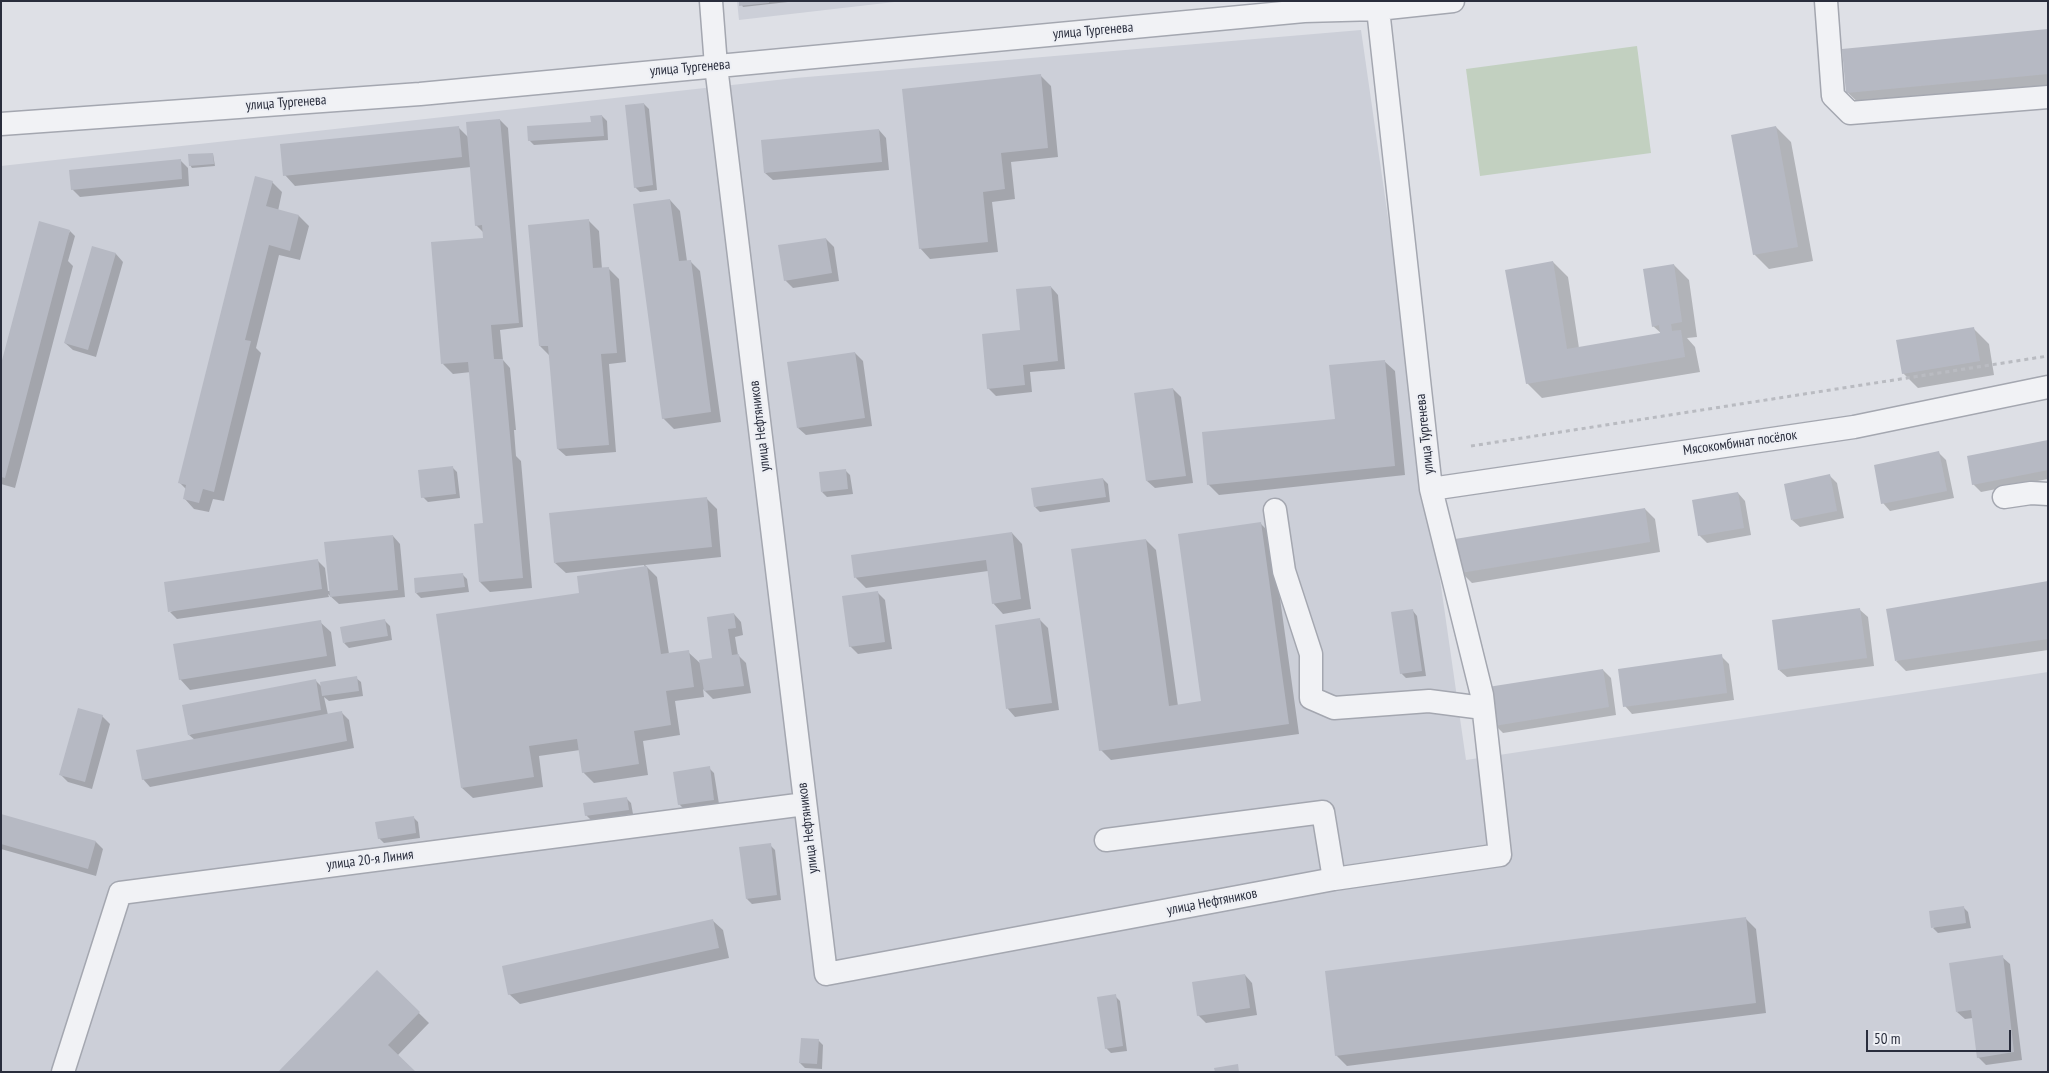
<!DOCTYPE html>
<html>
<head>
<meta charset="utf-8">
<style>
	body { margin:0 }
	#map { position:relative; width:2049px; height:1073px; overflow:hidden; background:#dee0e6; font-family:"PT Sans Narrow",sans-serif }
	canvas { display:block }
	.frame { position:absolute; inset:0; border:2px solid #292d3c; pointer-events:none }
	.scale { position:absolute; left:1866px; top:1030px; width:145px; height:22px; box-sizing:border-box; border:2px solid #292d3c; border-top:0; padding-left:6px; font-size:15px; line-height:18px; white-space:nowrap; color:#292d3c; -webkit-text-stroke:4px #edeff4; paint-order:stroke }
</style>
</head>
<body>
<div id="map">
<canvas width="2049" height="1073"></canvas>
<div class="frame"></div>
<div class="scale">50 m</div>
</div>
<script>
const context = document.querySelector('canvas').getContext('2d');
context.lineJoin = 'round';
function paint(path, color) { context.fillStyle = color; context.fill(path, 'evenodd'); }
function strokePath(path, color, width, dash) { context.strokeStyle = color; context.lineWidth = width; context.lineCap = dash ? 'butt' : 'round'; context.setLineDash(dash || []); context.stroke(path); }
function drawText(font, color, halo, rows, align = 'center') {
  context.font = font + ' "PT Sans Narrow",sans-serif'; context.lineWidth = 4; context.setLineDash([]); context.textBaseline = 'middle'; context.strokeStyle = halo; context.fillStyle = color; for (const [text, x, y, turn = 0] of rows) {
    context.save(); context.translate(x, y); context.rotate((+turn || 0) * Math.PI / 180); context.textAlign = isNaN(turn) ? turn : align; if (halo) context.strokeText(text, 0, 0); context.fillText(text, 0, 0); context.restore();
  }
}
const built = new Path2D(`
	M 737,1 L 903,1 L 739,20 Z
	M 1361,30 L 1466,760 L 2048,672 L 2048,1072 L 1,1072 L 1,166 L 795,78 Z`);
const green = new Path2D(`
	M 1637,46 L 1651,153 L 1480,176 L 1466,69 Z`);
const shadow = new Path2D(`
	M 740,1 L 797,1 L 743,7 Z
	M 2048,31 L 2048,90 L 1863,107 L 1847,92 Z
	M 1040,75 L 1051,86 L 1058,157 L 1011,162 L 1015,199 L 992,202 L 998,252 L 930,259 L 920,248 Z
	M 644,104 L 649,109 L 657,190 L 640,192 L 635,187 Z
	M 602,116 L 607,121 L 608,140 L 534,145 L 529,140 L 592,123 Z
	M 500,120 L 508,128 L 523,327 L 500,330 L 503,360 L 510,368 L 516,430 L 514,430 L 516,456 L 521,461 L 532,588 L 490,592 L 480,582 L 484,525 L 471,372 L 453,374 L 443,364 L 484,239 L 484,233 L 476,225 L 471,167 L 295,186 L 285,175 L 458,127 L 468,137 Z
	M 1776,127 L 1791,142 L 1813,261 L 1769,269 L 1754,254 Z
	M 879,130 L 886,138 L 889,170 L 773,180 L 765,173 Z
	M 213,154 L 215,166 L 192,168 L 190,165 Z
	M 180,160 L 188,168 L 189,186 L 80,197 L 72,189 Z
	M 272,182 L 282,192 L 278,211 L 299,216 L 309,226 L 300,260 L 279,255 L 256,348 L 261,353 L 224,501 L 213,499 L 209,512 L 194,509 L 184,498 L 186,489 L 180,483 Z
	M 670,200 L 680,211 L 687,261 L 690,261 L 700,271 L 721,422 L 674,429 L 663,418 Z
	M 589,221 L 599,231 L 602,269 L 608,268 L 619,279 L 626,362 L 609,364 L 616,452 L 566,456 L 558,449 L 551,357 L 540,346 Z
	M 70,231 L 75,236 L 68,261 L 73,266 L 15,488 L 1,484 L 1,369 Z
	M 826,239 L 834,247 L 839,281 L 793,288 L 785,280 Z
	M 93,247 L 116,254 L 123,262 L 96,357 L 73,350 L 65,343 Z
	M 1553,262 L 1568,277 L 1579,348 L 1662,334 L 1653,326 L 1674,265 L 1689,280 L 1697,337 L 1687,338 L 1695,347 L 1700,372 L 1542,398 L 1527,383 Z
	M 1051,287 L 1058,295 L 1065,369 L 1030,372 L 1032,392 L 996,396 L 988,388 Z
	M 1974,329 L 1989,344 L 1994,375 L 1918,388 L 1903,373 Z
	M 855,353 L 863,361 L 872,426 L 806,435 L 798,428 Z
	M 1384,361 L 1395,371 L 1405,475 L 1219,495 L 1208,484 L 1336,420 Z
	M 1173,389 L 1181,397 L 1193,483 L 1155,488 L 1147,481 Z
	M 2048,441 L 2048,479 L 1981,492 L 1973,484 Z
	M 1939,453 L 1946,460 L 1954,498 L 1890,511 L 1883,503 Z
	M 452,467 L 457,472 L 460,498 L 428,502 L 423,497 Z
	M 845,470 L 850,475 L 853,494 L 827,497 L 822,492 Z
	M 1830,476 L 1837,483 L 1844,518 L 1800,527 L 1792,520 Z
	M 1103,479 L 1108,484 L 1110,502 L 1040,512 L 1035,507 Z
	M 1738,493 L 1745,501 L 1751,535 L 1707,543 L 1699,535 Z
	M 706,498 L 717,509 L 721,557 L 645,565 L 657,577 L 669,654 L 688,652 L 701,664 L 714,659 L 734,614 L 741,622 L 743,635 L 735,637 L 738,655 L 746,663 L 751,693 L 713,699 L 703,689 L 704,697 L 675,701 L 680,735 L 643,741 L 648,775 L 594,783 L 583,772 L 580,750 L 539,756 L 543,787 L 473,798 L 462,788 L 581,594 L 645,567 L 644,565 L 566,573 L 555,563 Z
	M 1645,509 L 1655,519 L 1660,552 L 1472,583 L 1462,573 Z
	M 1261,524 L 1271,534 L 1299,734 L 1111,760 L 1101,750 L 1146,540 L 1156,550 L 1178,706 L 1202,702 Z
	M 1012,533 L 1022,544 L 1031,609 L 1003,614 L 993,603 L 988,571 L 866,588 L 856,578 L 853,556 Z
	M 393,536 L 400,544 L 405,597 L 339,604 L 328,594 L 329,597 L 177,619 L 170,612 L 317,560 L 325,568 L 328,591 L 330,591 Z
	M 462,574 L 467,579 L 469,592 L 421,598 L 416,593 Z
	M 2048,583 L 2048,650 L 1906,671 L 1896,661 Z
	M 877,592 L 885,600 L 892,649 L 858,654 L 850,646 Z
	M 1860,610 L 1868,617 L 1874,666 L 1787,677 L 1779,670 Z
	M 1413,611 L 1417,616 L 1426,676 L 1406,678 L 1401,673 Z
	M 1040,620 L 1048,628 L 1059,710 L 1015,717 L 1008,709 L 996,626 Z
	M 385,621 L 390,626 L 392,640 L 349,648 L 344,643 Z
	M 320,622 L 331,632 L 336,666 L 190,690 L 180,679 Z
	M 1721,656 L 1729,664 L 1734,700 L 1632,714 L 1625,706 Z
	M 1603,670 L 1611,678 L 1616,715 L 1503,733 L 1495,725 Z
	M 356,678 L 361,682 L 363,696 L 329,701 L 324,697 L 328,715 L 341,712 L 349,720 L 354,748 L 150,787 L 143,779 L 195,740 L 189,735 L 315,680 L 323,688 Z
	M 102,716 L 110,724 L 92,789 L 68,782 L 61,775 Z
	M 709,768 L 714,773 L 719,804 L 684,809 L 679,804 Z
	M 626,798 L 631,803 L 633,814 L 591,820 L 586,815 Z
	M 1,815 L 96,842 L 103,849 L 96,876 L 1,849 Z
	M 413,817 L 418,822 L 420,838 L 384,843 L 379,838 Z
	M 770,845 L 775,850 L 781,900 L 752,904 L 747,899 Z
	M 1963,907 L 1968,912 L 1971,928 L 1938,933 L 1933,928 Z
	M 1746,919 L 1756,929 L 1766,1013 L 1347,1066 L 1336,1055 Z
	M 712,920 L 723,930 L 729,958 L 520,1004 L 509,994 Z
	M 2002,957 L 2010,964 L 2022,1060 L 1986,1065 L 1978,1057 L 1973,1018 L 1965,1019 L 1957,1012 Z
	M 377,972 L 429,1023 L 397,1056 L 280,1072 Z
	M 1245,975 L 1252,983 L 1257,1015 L 1206,1023 L 1198,1015 Z
	M 1115,996 L 1120,1001 L 1127,1051 L 1111,1053 L 1106,1048 Z
	M 818,1040 L 823,1045 L 822,1069 L 805,1068 L 800,1063 Z`);
const building = new Path2D(`
	M 739,1 L 769,1 L 769,3 L 739,6 Z
	M 2048,29 L 2048,74 L 1846,93 L 1842,49 Z
	M 1041,74 L 1048,148 L 1001,153 L 1005,189 L 983,192 L 988,242 L 919,249 L 902,89 Z
	M 644,103 L 653,185 L 634,188 L 625,105 Z
	M 602,115 L 604,136 L 528,141 L 527,126 L 591,122 L 590,116 Z
	M 500,119 L 519,323 L 491,325 L 494,359 L 503,359 L 523,578 L 479,582 L 474,524 L 483,523 L 468,362 L 441,364 L 431,242 L 483,238 L 482,225 L 475,226 L 466,122 Z
	M 459,126 L 462,157 L 283,176 L 280,144 Z
	M 1776,126 L 1798,247 L 1753,255 L 1731,135 Z
	M 879,129 L 882,162 L 764,173 L 761,140 Z
	M 213,153 L 214,164 L 189,166 L 188,154 Z
	M 181,159 L 182,179 L 71,190 L 69,170 Z
	M 255,176 L 273,181 L 266,206 L 299,215 L 290,251 L 269,245 L 245,340 L 251,341 L 214,492 L 203,489 L 199,503 L 183,499 L 186,485 L 178,483 Z
	M 670,199 L 679,261 L 691,260 L 711,412 L 662,419 L 633,204 Z
	M 589,219 L 593,268 L 609,267 L 617,353 L 601,354 L 609,445 L 557,449 L 548,346 L 539,346 L 528,225 Z
	M 39,221 L 70,230 L 5,478 L 1,477 L 1,364 Z
	M 826,238 L 832,273 L 784,281 L 778,245 Z
	M 92,246 L 116,253 L 88,350 L 64,343 Z
	M 1553,261 L 1567,349 L 1660,333 L 1659,325 L 1652,327 L 1643,269 L 1674,264 L 1682,322 L 1671,324 L 1672,331 L 1681,330 L 1685,357 L 1526,384 L 1505,270 Z
	M 1051,286 L 1058,361 L 1023,365 L 1025,385 L 987,389 L 982,334 L 1020,330 L 1016,289 Z
	M 1974,327 L 1980,361 L 1902,374 L 1896,340 Z
	M 855,352 L 865,418 L 797,428 L 787,362 Z
	M 1385,360 L 1395,466 L 1207,485 L 1202,432 L 1335,419 L 1329,365 Z
	M 1173,388 L 1186,476 L 1146,481 L 1134,393 Z
	M 2048,440 L 2048,470 L 1972,485 L 1967,456 Z
	M 1939,451 L 1947,491 L 1881,504 L 1874,465 Z
	M 453,466 L 456,494 L 421,498 L 418,470 Z
	M 846,469 L 848,489 L 821,492 L 819,472 Z
	M 1830,474 L 1837,511 L 1791,520 L 1784,484 Z
	M 1103,478 L 1106,497 L 1034,507 L 1031,488 Z
	M 1738,492 L 1744,528 L 1698,536 L 1692,500 Z
	M 707,497 L 712,547 L 554,563 L 549,513 Z
	M 1645,508 L 1650,542 L 1460,573 L 1455,539 Z
	M 1261,522 L 1289,724 L 1099,751 L 1071,549 L 1146,539 L 1169,706 L 1201,701 L 1178,534 Z
	M 1012,532 L 1021,599 L 992,604 L 986,560 L 854,578 L 851,555 Z
	M 393,535 L 398,590 L 330,597 L 324,542 Z
	M 318,559 L 322,589 L 168,612 L 164,582 Z
	M 647,566 L 661,654 L 689,650 L 694,687 L 666,691 L 671,725 L 634,731 L 639,764 L 582,773 L 577,739 L 529,746 L 534,777 L 461,788 L 436,614 L 579,593 L 577,576 Z
	M 463,573 L 465,587 L 415,593 L 414,578 Z
	M 2048,581 L 2048,639 L 1895,661 L 1886,609 Z
	M 878,591 L 885,642 L 849,647 L 842,596 Z
	M 1860,608 L 1867,658 L 1778,670 L 1772,620 Z
	M 1413,609 L 1422,671 L 1400,674 L 1391,612 Z
	M 734,613 L 736,628 L 728,629 L 732,655 L 739,654 L 744,686 L 704,691 L 699,660 L 712,658 L 707,617 Z
	M 1040,618 L 1052,703 L 1006,709 L 995,625 Z
	M 385,619 L 388,636 L 343,643 L 340,627 Z
	M 321,620 L 327,656 L 179,680 L 173,644 Z
	M 1722,654 L 1727,693 L 1623,707 L 1618,669 Z
	M 1603,669 L 1609,707 L 1494,726 L 1488,687 Z
	M 357,676 L 359,691 L 322,696 L 320,682 Z
	M 316,679 L 321,710 L 188,735 L 182,705 Z
	M 78,708 L 103,715 L 85,782 L 59,775 Z
	M 342,711 L 347,741 L 142,780 L 136,750 Z
	M 710,766 L 714,800 L 678,805 L 673,772 Z
	M 627,797 L 629,810 L 585,816 L 583,803 Z
	M 1,814 L 96,841 L 88,869 L 1,844 Z
	M 414,816 L 416,833 L 378,839 L 375,822 Z
	M 771,843 L 777,895 L 746,899 L 739,847 Z
	M 1964,906 L 1966,923 L 1931,928 L 1929,911 Z
	M 1746,917 L 1756,1003 L 1335,1056 L 1325,971 Z
	M 713,919 L 719,948 L 508,995 L 502,966 Z
	M 2003,955 L 2014,1052 L 1977,1058 L 1971,1010 L 1956,1012 L 1949,963 Z
	M 377,970 L 420,1012 L 388,1045 L 416,1072 L 278,1072 Z
	M 1245,974 L 1250,1008 L 1197,1016 L 1192,982 Z
	M 1116,994 L 1123,1046 L 1105,1049 L 1097,997 Z
	M 801,1038 L 819,1039 L 817,1064 L 799,1063 Z
	M 1238,1064 L 1239,1072 L 1215,1072 L 1214,1068 Z`);
const path = new Path2D(`
	M 1471,446 L 2048,356`);
const minor = new Path2D(`
	M 711,1 L 716,66 L 826,974 L 1334,879 L 1500,855 L 1482,695 L 1431,489 L 1378,9
	M 1826,1 L 1833,96 L 1850,113 L 2048,97
	M 1,124 L 420,94 L 1304,11 L 1378,9 L 1453,1
	M 1431,489 L 1854,427 L 2048,387
	M 2004,497 L 2031,493 L 2048,494
	M 1275,510 L 1284,571 L 1311,654 L 1311,698 L 1334,708 L 1429,701 L 1483,708
	M 1106,840 L 1323,812 L 1334,879
	M 63,1072 L 120,893 L 805,804`);
const streetNames = [
	["улица Тургенева",1093,31,-5],
	["улица Тургенева",690,68,-5],
	["улица Тургенева",286,103,-4],
	["улица Нефтяников",760,426,-97],
	["улица Тургенева",1425,434,-96],
	["Мясокомбинат посёлок",1740,443,-8],
	["улица Нефтяников",808,828,-97],
	["улица 20-я Линия",370,860,-7],
	["улица Нефтяников",1212,902,-11]
];
paint(built, '#cccfd8');
paint(green, '#c2d0c0');
paint(shadow, '#0003');
paint(building, '#b6b9c3');
strokePath(minor, '#a4a7b0', 25);
strokePath(path, '#b9bbc1', 3, [4, 4]);
strokePath(minor, '#f1f2f5', 22);
drawText('14px', '#292d3c', '#edeff4', streetNames);
</script>
</body>
</html>
